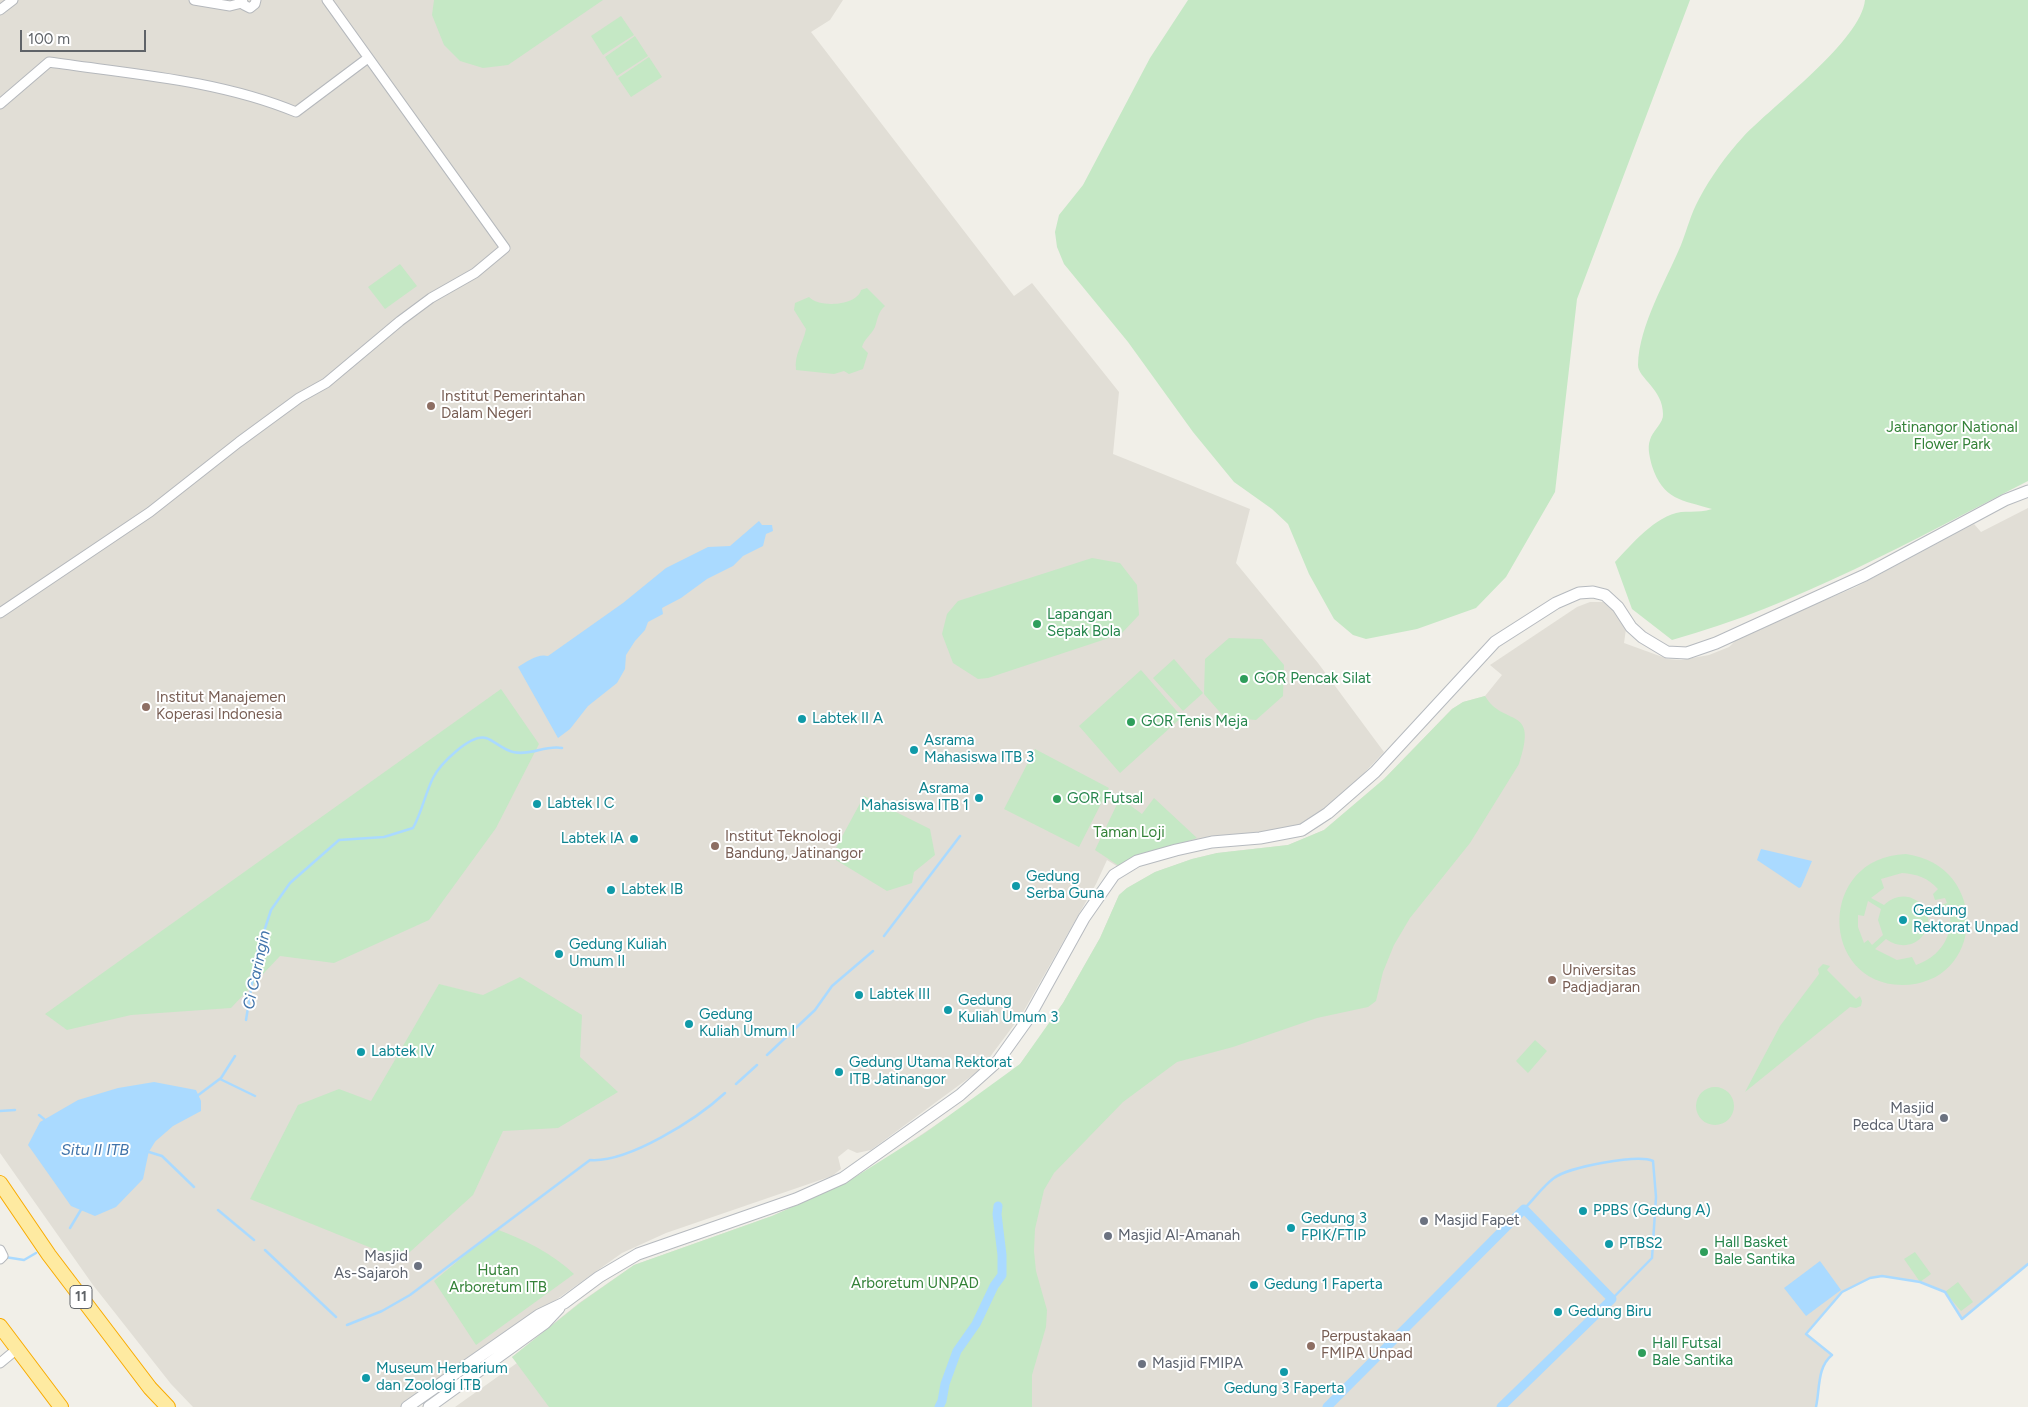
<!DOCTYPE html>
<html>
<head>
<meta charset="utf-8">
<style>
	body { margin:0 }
	#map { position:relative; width:2028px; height:1407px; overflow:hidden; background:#f1efe8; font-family:Figtree,sans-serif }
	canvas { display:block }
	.scale { position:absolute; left:20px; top:30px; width:126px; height:22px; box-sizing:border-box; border:2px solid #5f6368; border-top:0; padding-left:6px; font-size:15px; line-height:18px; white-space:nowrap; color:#5f6368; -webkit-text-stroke:4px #fff; paint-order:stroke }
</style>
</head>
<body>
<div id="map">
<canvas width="2028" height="1407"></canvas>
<div class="scale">100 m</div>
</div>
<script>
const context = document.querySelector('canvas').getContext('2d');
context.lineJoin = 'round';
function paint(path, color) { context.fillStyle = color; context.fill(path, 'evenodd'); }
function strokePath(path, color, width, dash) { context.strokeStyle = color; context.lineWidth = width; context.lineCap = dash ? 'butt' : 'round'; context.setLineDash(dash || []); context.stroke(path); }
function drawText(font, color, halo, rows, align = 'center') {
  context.font = font + ' Figtree,sans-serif'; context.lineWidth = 4; context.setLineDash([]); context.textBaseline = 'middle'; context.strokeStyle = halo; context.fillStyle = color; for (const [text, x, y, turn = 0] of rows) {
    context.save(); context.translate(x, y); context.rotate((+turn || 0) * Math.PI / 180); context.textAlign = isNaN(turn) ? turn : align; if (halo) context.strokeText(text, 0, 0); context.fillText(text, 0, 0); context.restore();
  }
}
const education = new Path2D(`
	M 0,0 L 843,0 L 830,20 L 811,32 L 1014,296 L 1032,283 L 1119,392 L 1113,454 L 1250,509 L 1236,563 L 1318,663 L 1384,752 L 1346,792 L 1300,829 L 1247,836 L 1120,868 L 1107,860 L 1096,884 L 1022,1014 L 981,1069 L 871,1150 L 857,1153 L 848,1149 L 838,1157 L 841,1169 L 832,1176 L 666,1233 L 622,1253 L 405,1407 L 193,1407 L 171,1384 L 93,1285 L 0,1153 Z
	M 2028,508 L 2028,1264 L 1962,1319 L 1945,1292 L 1920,1282 L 1882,1276 L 1870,1278 L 1843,1292 L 1806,1333 L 1832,1355 L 1827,1359 L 1821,1372 L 1816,1407 L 455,1407 L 517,1363 L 512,1357 L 579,1303 L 634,1265 L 772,1216 L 844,1184 L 875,1166 L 983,1093 L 1020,1064 L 1042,1034 L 1063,1003 L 1100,938 L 1119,895 L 1127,888 L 1155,872 L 1192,859 L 1217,853 L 1288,845 L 1324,830 L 1384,779 L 1452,709 L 1463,702 L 1485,696 L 1502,675 L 1490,665 L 1577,607 L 1590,602 L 1603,602 L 1614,609 L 1622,618 L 1626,629 L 1624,643 L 1668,659 L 1681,660 L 1709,655 L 1729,647 L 1740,636 L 1856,587 L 1974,524 L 1981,532 Z`);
const green = new Path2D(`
	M 434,0 L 603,0 L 508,65 L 483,68 L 460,61 L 444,45 L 432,15 Z
	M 1188,0 L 1690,0 L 1577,299 L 1555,492 L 1506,577 L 1476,608 L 1417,629 L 1366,639 L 1353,635 L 1334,619 L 1309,574 L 1288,524 L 1272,509 L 1234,482 L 1193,432 L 1128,342 L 1064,264 L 1057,247 L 1055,232 L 1059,215 L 1083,185 L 1150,58 Z
	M 1865,0 L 2028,0 L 2028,481 C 1913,540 1798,605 1672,640 L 1632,609 L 1615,562 C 1632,544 1655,516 1681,512 C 1691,511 1701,513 1712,509 C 1682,500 1663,500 1652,466 C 1650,458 1647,448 1650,440 C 1652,431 1664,423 1663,414 C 1663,389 1638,378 1638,365 C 1639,325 1666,281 1681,245 C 1687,230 1691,213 1699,199 C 1710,178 1727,154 1743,137 C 1772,106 1861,41 1865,0 Z
	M 621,16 L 634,35 L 603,55 L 591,36 Z
	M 635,36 L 648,56 L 617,76 L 605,57 Z
	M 649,57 L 662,77 L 631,97 L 618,78 Z
	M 400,264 L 417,286 L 385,309 L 368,287 Z
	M 867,288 L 885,306 C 878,312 878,318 875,327 C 872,334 864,339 862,347 L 868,353 L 863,369 L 849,374 L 844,371 L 834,374 L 796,370 C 794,354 803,344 806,329 L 794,310 L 795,303 L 809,297 C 819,308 857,306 861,290 Z
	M 1092,558 L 1120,563 L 1137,585 L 1139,615 L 1121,634 L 988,678 L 978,679 L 953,663 L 942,634 L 947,614 L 958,601 Z
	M 1229,638 L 1262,639 L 1284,665 L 1283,696 L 1256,720 L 1224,717 L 1204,694 L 1205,659 Z
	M 1174,659 L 1203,693 L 1183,711 L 1153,678 Z
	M 1141,670 L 1182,717 L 1120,773 L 1079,726 Z
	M 501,689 L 539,744 L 496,828 L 429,920 L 334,963 L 280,956 L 231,1008 L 131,1015 L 67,1030 L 45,1014 Z
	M 1485,696 C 1504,728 1539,704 1519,764 L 1470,843 L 1410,918 L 1394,945 L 1383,972 L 1376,1001 L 1368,1007 L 1317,1018 L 1233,1047 L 1177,1062 L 1123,1102 L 1054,1173 L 1044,1190 L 1035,1229 L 1034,1251 L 1036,1271 L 1047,1310 L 1046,1327 L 1032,1375 L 1032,1407 L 549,1407 L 512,1357 L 580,1303 L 634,1265 L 772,1216 L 844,1184 L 925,1133 L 1020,1064 L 1063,1003 L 1100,938 L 1119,895 L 1127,888 L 1155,872 L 1192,859 L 1217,853 L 1288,845 L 1324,830 L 1384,779 L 1452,709 L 1463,702 Z
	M 1035,749 L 1109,788 L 1079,847 L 1004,809 Z
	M 864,796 L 930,829 L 935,855 L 914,872 L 912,883 L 887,891 L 831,857 Z
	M 1120,798 L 1142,814 L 1154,798 L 1197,838 L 1161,850 L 1136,855 L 1119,866 L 1095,850 Z
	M 1906,854 C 1991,866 1985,985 1902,985 C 1819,984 1817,857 1906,854 ZM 1902,873 C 1917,874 1928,878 1938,889 L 1933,894 L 1935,900 L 1945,898 L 1947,903 L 1926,910 C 1915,894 1898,892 1884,905 L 1871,898 L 1884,888 L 1881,879 ZM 1868,901 L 1881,909 L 1878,920 L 1883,935 L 1872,945 L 1868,940 L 1864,943 L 1858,927 L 1858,915 L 1864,916 ZM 1949,909 C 1955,935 1940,957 1916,965 L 1912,957 L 1897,960 L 1875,949 L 1886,939 C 1906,954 1931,940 1928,915 Z
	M 1823,964 L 1830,966 L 1827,970 L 1856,999 L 1860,996 L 1862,1001 L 1861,1006 L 1856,1008 L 1850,1007 L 1745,1092 L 1780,1026 L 1819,974 L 1818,969 Z
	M 520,977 L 582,1015 L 580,1057 L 618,1092 L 558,1128 L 503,1131 L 473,1195 L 401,1260 L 250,1199 L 298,1105 L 339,1089 L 371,1101 L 439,984 L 483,995 Z
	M 1535,1040 L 1547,1051 L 1528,1073 L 1516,1061 Z
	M1696 1106a19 19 0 1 1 38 0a19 19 0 1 1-38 0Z
	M 496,1229 C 525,1240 552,1253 574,1274 L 476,1345 L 434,1281 Z
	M 1915,1252 L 1931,1274 L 1920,1282 L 1904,1259 Z
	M 1958,1282 L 1973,1302 L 1961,1311 L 1945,1292 Z`);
const water = new Path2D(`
	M 759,521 L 762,525 L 772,525 L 773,531 L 766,534 L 763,546 L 743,556 L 733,566 L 707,579 L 681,598 L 662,608 L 663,614 L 648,622 L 645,630 L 635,641 L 626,655 L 625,669 L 617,683 L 588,706 L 570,729 L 558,738 L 518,667 C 526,662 538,653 548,656 L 623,603 L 666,568 L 708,547 L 730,546 Z
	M 1761,849 L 1812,861 L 1801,887 L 1799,888 L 1757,860 Z
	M 154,1082 L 196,1090 L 201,1101 L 201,1111 L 173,1126 L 150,1146 L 143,1179 L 116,1207 L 95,1216 L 71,1206 L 28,1145 L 40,1122 L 78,1100 L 118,1088 Z
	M 1820,1261 L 1841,1290 L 1806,1316 L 1784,1288 Z`);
const stream = new Path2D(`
	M 884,936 L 960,836
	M 246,1020 L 257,953 L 271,910 L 290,883 L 339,840 L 384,837 L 413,828 C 422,812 425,794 433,778 C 440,764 470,734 486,738 C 495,741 503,750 513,752 C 531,756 544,745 562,748
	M 767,1055 L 815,1010 L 832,986 L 873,951
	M 220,1079 L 255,1096
	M 736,1084 L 757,1065
	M 197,1096 L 221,1078 L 235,1056
	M 0,1111 L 15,1110
	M 39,1115 L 44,1119
	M 149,1152 L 162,1156 L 194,1187
	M 146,1154 L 154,1141
	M 1524,1209 C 1534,1199 1543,1186 1554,1178 C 1568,1167 1638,1154 1653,1161 L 1656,1197 L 1652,1258 L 1612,1299
	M 218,1210 L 254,1240
	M 70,1228 L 82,1208
	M 265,1250 L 336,1317
	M 5,1257 L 24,1260 L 36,1253
	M 347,1325 L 382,1311 L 410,1295 L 590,1160 C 628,1163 697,1119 725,1093
	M 1816,1407 C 1820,1389 1817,1367 1832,1355 L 1806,1334 L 1842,1292 L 1870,1278 L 1882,1276 L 1920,1282 L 1945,1292 L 1962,1319 L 2028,1264`);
const canal = new Path2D(`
	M 939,1407 L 942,1401 L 945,1384 L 957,1351 L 976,1324 L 994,1286 L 1002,1275 L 1002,1255 L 997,1214 L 998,1206
	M 1327,1407 L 1524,1209 L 1612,1299 L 1501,1407`);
const minor = new Path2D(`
	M 194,0 L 230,6 L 242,3
	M 242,0 L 244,5 L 250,8 L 255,4 L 256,0
	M 0,10 L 13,0
	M 0,104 L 49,62 C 131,74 219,80 296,112 L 368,58
	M 0,613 L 150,512 L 239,442 L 299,398 L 326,383 L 400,321 L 431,298 L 475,273 L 505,248 L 327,0
	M 0,1250 L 3,1256 L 0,1259
	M 0,1363 L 17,1349`);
const secondary = new Path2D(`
	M 407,1407 L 539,1315 L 564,1303 L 599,1277 L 638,1254 L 796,1199 L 843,1178 L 960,1095 L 998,1061 L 1028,1019 L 1084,918 L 1114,875 L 1137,861 L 1176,850 L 1212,842 L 1260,838 L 1302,830 L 1328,813 L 1375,772 L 1495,642 L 1556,603 L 1579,593 L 1593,592 L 1605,595 L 1618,607 L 1631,627 L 1642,637 L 1667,652 L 1687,653 L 1716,643 L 1865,575 L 2005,500 L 2028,491
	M 429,1407 L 545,1323 L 559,1308`);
const trunk = new Path2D(`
	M 0,1183 L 49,1255 L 150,1388 L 168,1407
	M 0,1326 L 61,1407`);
const markers = [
	[431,406,5,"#8d6e63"],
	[1037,624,5,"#2e9e5b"],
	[1244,679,5,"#2e9e5b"],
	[146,707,5,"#8d6e63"],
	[802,719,5,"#0f9aa8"],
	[1131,722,5,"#2e9e5b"],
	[914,750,5,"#0f9aa8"],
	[979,798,5,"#0f9aa8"],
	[1057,799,5,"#2e9e5b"],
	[537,804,5,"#0f9aa8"],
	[634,839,5,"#0f9aa8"],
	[715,846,5,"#8d6e63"],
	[1016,886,5,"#0f9aa8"],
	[611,890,5,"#0f9aa8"],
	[1903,920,5,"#0f9aa8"],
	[559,954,5,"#0f9aa8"],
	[1552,980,5,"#8d6e63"],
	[859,995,5,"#0f9aa8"],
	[948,1010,5,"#0f9aa8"],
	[689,1024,5,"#0f9aa8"],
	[361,1052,5,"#0f9aa8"],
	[839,1072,5,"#0f9aa8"],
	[1944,1118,5,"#6b7280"],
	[1583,1211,5,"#0f9aa8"],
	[1424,1221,5,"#6b7280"],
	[1291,1228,5,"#0f9aa8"],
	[1108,1236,5,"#6b7280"],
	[1609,1244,5,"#0f9aa8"],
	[1704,1252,5,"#2e9e5b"],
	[418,1266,5,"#6b7280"],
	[1254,1285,5,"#0f9aa8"],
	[1558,1312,5,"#0f9aa8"],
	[1311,1346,5,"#8d6e63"],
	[1642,1353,5,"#2e9e5b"],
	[1142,1364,5,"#6b7280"],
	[1284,1372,5,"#0f9aa8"],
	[366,1378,5,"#0f9aa8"]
];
const shields = [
	[81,1297,22]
];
const shieldNames = [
	["11",81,1297]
];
const educationNames = [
	["Institut Pemerintahan",441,397],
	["Dalam Negeri",441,414],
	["Institut Manajemen",156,698],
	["Koperasi Indonesia",156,715],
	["Institut Teknologi",725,837],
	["Bandung, Jatinangor",725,854],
	["Universitas",1562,971],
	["Padjadjaran",1562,988],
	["Perpustakaan",1321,1337],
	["FMIPA Unpad",1321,1354]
];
const parkNames = [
	["Jatinangor National",1952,428],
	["Flower Park",1952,445],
	["Taman Loji",1129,833],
	["Hutan",498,1271],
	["Arboretum ITB",498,1288],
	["Arboretum UNPAD",915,1284]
];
const leisureNames = [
	["Lapangan",1047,615],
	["Sepak Bola",1047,632],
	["GOR Pencak Silat",1254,679],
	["GOR Tenis Meja",1141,722],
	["GOR Futsal",1067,799],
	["Hall Basket",1714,1243],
	["Bale Santika",1714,1260],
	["Hall Futsal",1652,1344],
	["Bale Santika",1652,1361]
];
const cultureNames = [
	["Labtek II A",812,719],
	["Asrama",924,741],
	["Mahasiswa ITB 3",924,758],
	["Asrama",969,789,"right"],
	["Mahasiswa ITB 1",969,806,"right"],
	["Labtek I C",547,804],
	["Labtek IA",624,839,"right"],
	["Gedung",1026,877],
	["Serba Guna",1026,894],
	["Labtek IB",621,890],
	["Gedung",1913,911],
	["Rektorat Unpad",1913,928],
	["Gedung Kuliah",569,945],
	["Umum II",569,962],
	["Labtek III",869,995],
	["Gedung",958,1001],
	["Kuliah Umum 3",958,1018],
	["Gedung",699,1015],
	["Kuliah Umum I",699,1032],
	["Labtek IV",371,1052],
	["Gedung Utama Rektorat",849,1063],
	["ITB Jatinangor",849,1080],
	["PPBS (Gedung A)",1593,1211],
	["Gedung 3",1301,1219],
	["FPIK/FTIP",1301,1236],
	["PTBS2",1619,1244],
	["Gedung 1 Faperta",1264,1285],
	["Gedung Biru",1568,1312],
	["Museum Herbarium",376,1369],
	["dan Zoologi ITB",376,1386],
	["Gedung 3 Faperta",1284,1389,"center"]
];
const worshipNames = [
	["Masjid",1934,1109,"right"],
	["Pedca Utara",1934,1126,"right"],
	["Masjid Fapet",1434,1221],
	["Masjid Al-Amanah",1118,1236],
	["Masjid",408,1257,"right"],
	["As-Sajaroh",408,1274,"right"],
	["Masjid FMIPA",1152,1364]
];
const waterNames = [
	["Ci Caringin",257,970,-78],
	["Situ II ITB",95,1150]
];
paint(education, '#e1ded6');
paint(green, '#c5e8c5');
paint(water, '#aadaff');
strokePath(stream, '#aadaff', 2.5);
strokePath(canal, '#aadaff', 9);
strokePath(minor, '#b5b8bc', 11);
strokePath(secondary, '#b6babf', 13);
strokePath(trunk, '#f9ab00', 16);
strokePath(minor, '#fff', 9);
strokePath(secondary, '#fff', 11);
strokePath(trunk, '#feeaa1', 14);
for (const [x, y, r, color] of markers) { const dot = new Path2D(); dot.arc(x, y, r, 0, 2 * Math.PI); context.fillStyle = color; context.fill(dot); strokePath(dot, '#fff', 2); }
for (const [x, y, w] of shields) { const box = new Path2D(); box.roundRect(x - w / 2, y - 11.5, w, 23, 4); context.fillStyle = '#fff'; context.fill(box); strokePath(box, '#5f6368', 1); }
drawText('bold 14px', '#5f6368', null, shieldNames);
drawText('15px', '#785e54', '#fff', educationNames, 'left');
drawText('15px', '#348238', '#fff', parkNames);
drawText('15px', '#27864d', '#fff', leisureNames, 'left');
drawText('15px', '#0d838f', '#fff', cultureNames, 'left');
drawText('15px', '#5b616d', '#fff', worshipNames, 'left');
drawText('italic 16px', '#4174aa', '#fff', waterNames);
</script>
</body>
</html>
